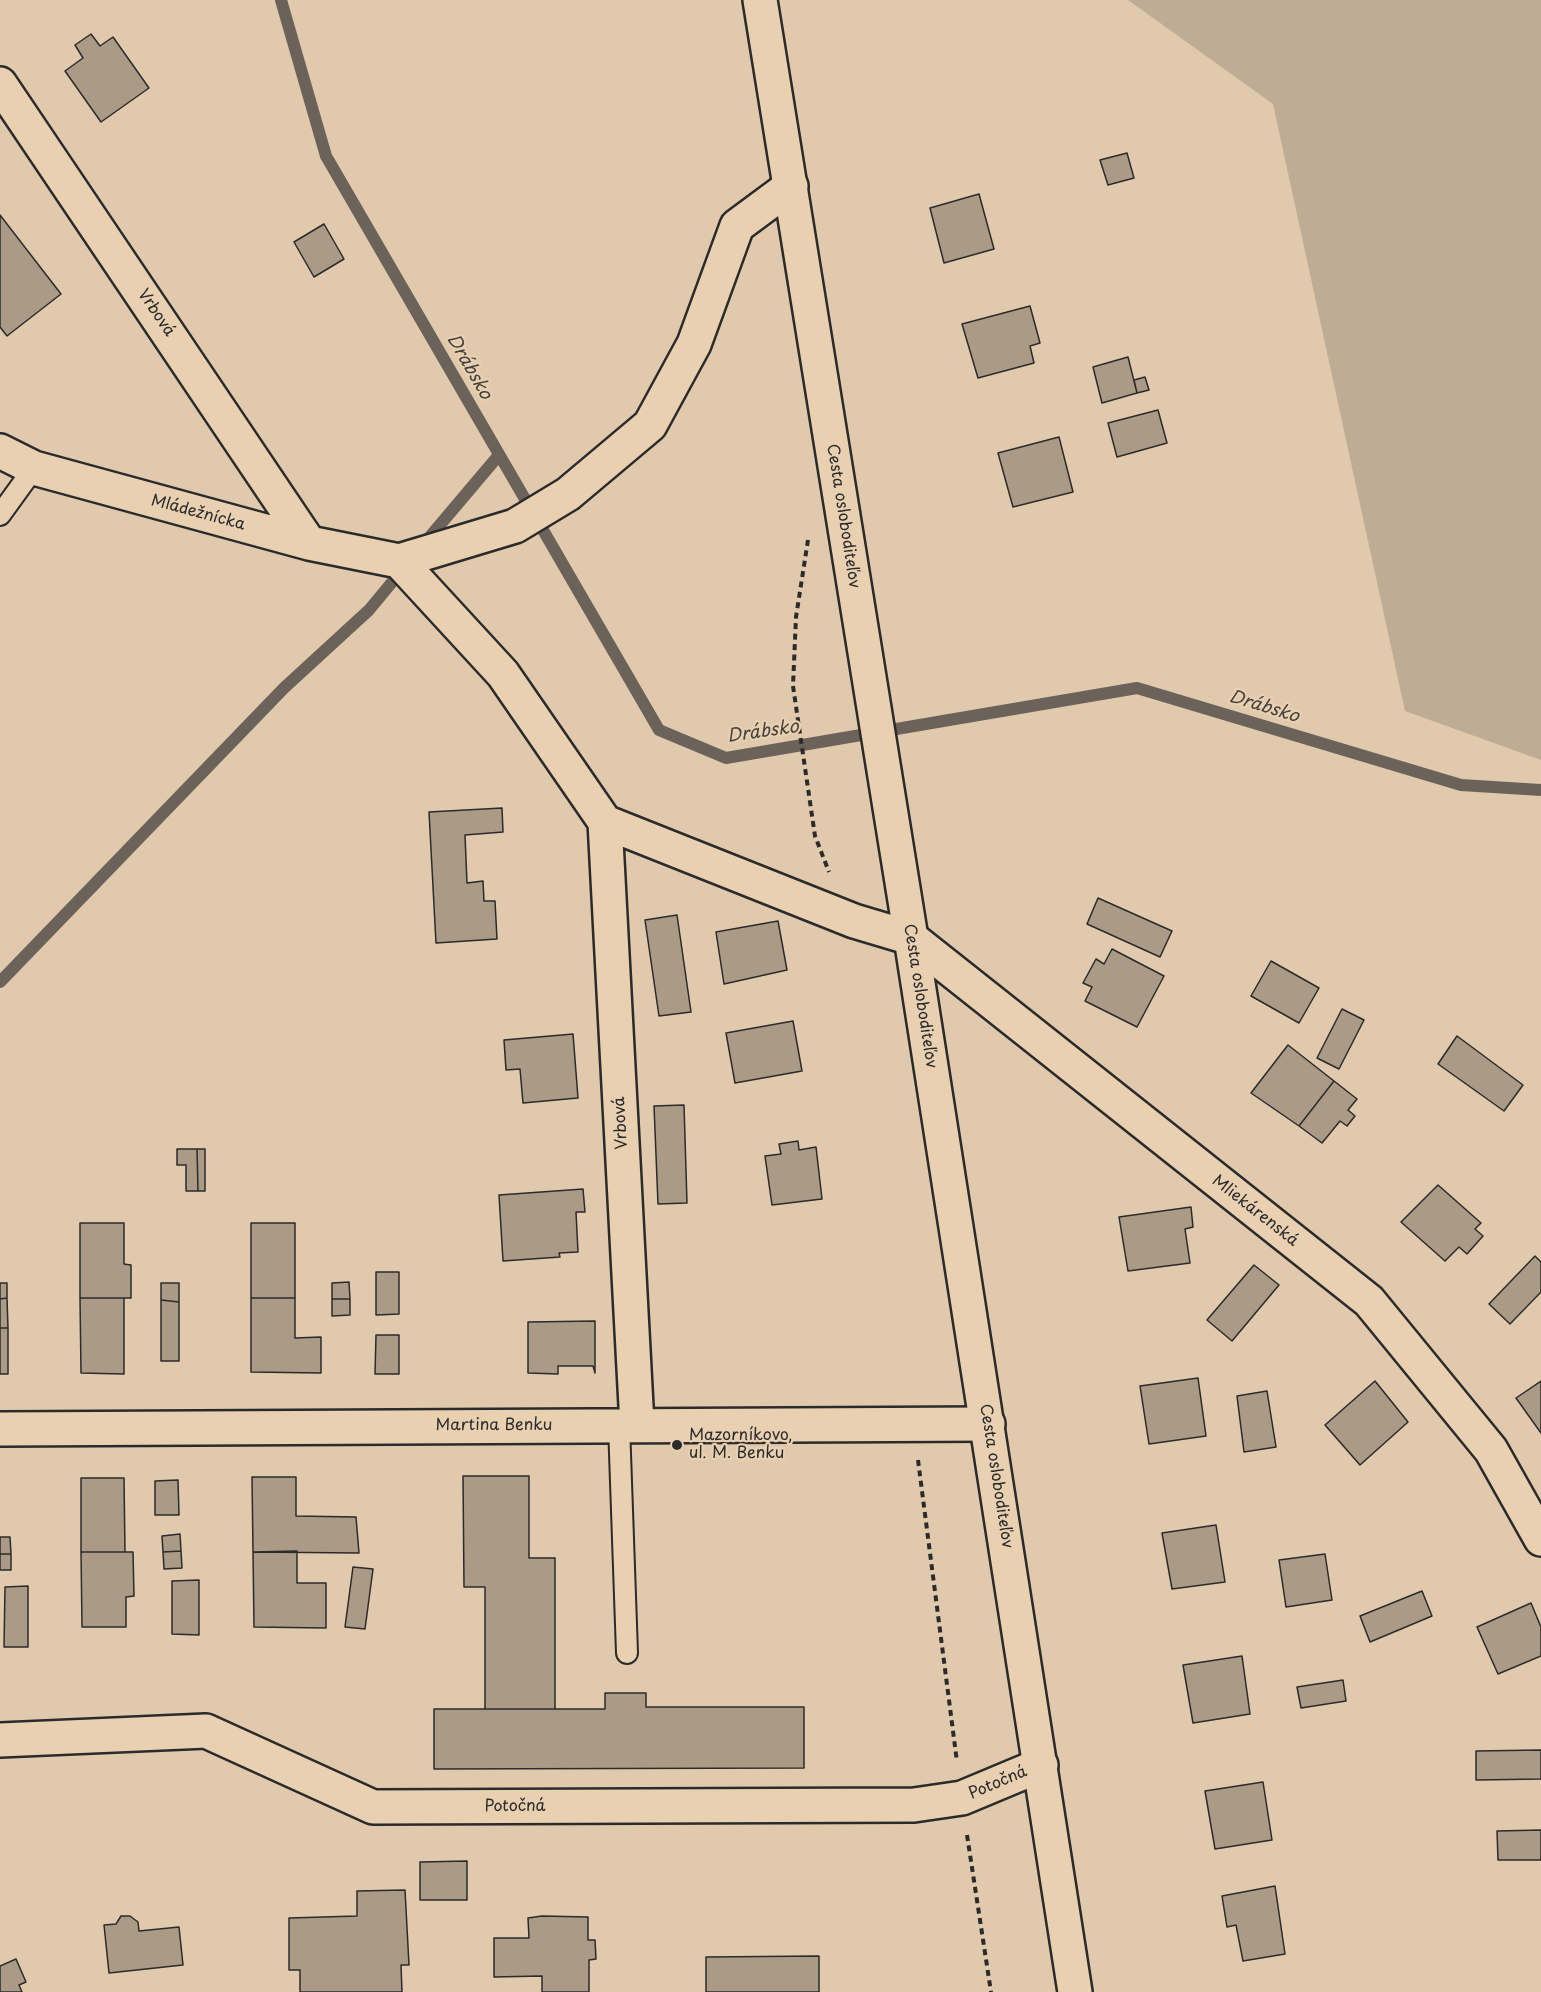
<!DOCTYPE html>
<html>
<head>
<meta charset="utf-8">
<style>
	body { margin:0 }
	canvas { display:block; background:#e0c9ac }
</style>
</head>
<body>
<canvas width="1541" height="1992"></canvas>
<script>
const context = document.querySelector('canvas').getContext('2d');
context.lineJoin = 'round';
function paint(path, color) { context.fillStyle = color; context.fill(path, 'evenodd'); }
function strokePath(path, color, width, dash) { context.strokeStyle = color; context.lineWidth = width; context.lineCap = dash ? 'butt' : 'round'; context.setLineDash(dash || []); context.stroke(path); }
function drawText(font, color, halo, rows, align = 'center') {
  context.font = font + ' "Playpen Sans",sans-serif'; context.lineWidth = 4.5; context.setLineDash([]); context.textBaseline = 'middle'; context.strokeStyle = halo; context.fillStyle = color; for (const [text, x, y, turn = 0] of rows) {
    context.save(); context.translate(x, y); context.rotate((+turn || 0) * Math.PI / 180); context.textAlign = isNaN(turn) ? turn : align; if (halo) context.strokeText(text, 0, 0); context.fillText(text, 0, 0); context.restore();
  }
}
const green = new Path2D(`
	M 1128,0 L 1541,0 L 1541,760 L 1405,711 L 1273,104 Z`);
const stream = new Path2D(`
	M 281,0 L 326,156 L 659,730 L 726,758 L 1137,688 L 1461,785 L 1541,790
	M 422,546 L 499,455
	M 0,982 L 284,688 L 369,610 L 403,569`);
const building = new Path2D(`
	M 91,34 L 100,46 L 113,37 L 149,88 L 101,122 L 65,71 L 83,58 L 75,45 Z
	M 1127,153 L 1134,178 L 1108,185 L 1100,160 Z
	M 979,194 L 994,249 L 944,263 L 930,208 Z
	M 0,215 L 61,294 L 7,336 L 0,327 Z
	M 324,224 L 344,259 L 314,277 L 294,242 Z
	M 1030,306 L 1040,343 L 1030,346 L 1034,363 L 978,378 L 962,324 Z
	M 1128,357 L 1137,393 L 1102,403 L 1093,367 Z
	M 1145,377 L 1149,390 L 1137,393 L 1134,380 Z
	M 1158,410 L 1167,443 L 1117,457 L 1108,423 Z
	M 1059,437 L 1073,492 L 1013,507 L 998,453 Z
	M 502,808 L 503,832 L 465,835 L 467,883 L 483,881 L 484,901 L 495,901 L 497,939 L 436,943 L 429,812 Z
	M 1098,898 L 1172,931 L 1160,957 L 1087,924 Z
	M 677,915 L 691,1012 L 659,1016 L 645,920 Z
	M 778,921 L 787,970 L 724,984 L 716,932 Z
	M 1112,949 L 1164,976 L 1137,1027 L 1085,1001 L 1092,987 L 1083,983 L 1096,959 L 1104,964 Z
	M 1271,961 L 1319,988 L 1299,1023 L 1251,996 Z
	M 1342,1009 L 1364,1020 L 1339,1069 L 1317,1058 Z
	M 793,1021 L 802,1071 L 735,1083 L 726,1033 Z
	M 573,1034 L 578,1098 L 523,1103 L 520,1069 L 506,1070 L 504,1040 Z
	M 1457,1036 L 1523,1085 L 1504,1111 L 1438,1064 Z
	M 1288,1045 L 1334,1081 L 1299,1126 L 1251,1093 Z
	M 1334,1081 L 1357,1099 L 1348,1110 L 1355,1116 L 1347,1126 L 1340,1121 L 1322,1143 L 1299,1126 Z
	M 684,1105 L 687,1203 L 658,1204 L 654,1106 Z
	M 798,1141 L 799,1150 L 816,1147 L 822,1199 L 772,1205 L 765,1156 L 781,1154 L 779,1144 Z
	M 177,1149 L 197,1149 L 198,1191 L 186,1191 L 186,1165 L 177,1165 Z
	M 197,1149 L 205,1149 L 205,1191 L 198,1191 Z
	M 1438,1185 L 1481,1223 L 1475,1229 L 1483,1236 L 1467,1254 L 1459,1247 L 1445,1261 L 1401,1222 Z
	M 583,1189 L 585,1212 L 576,1212 L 578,1252 L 559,1253 L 560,1257 L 503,1261 L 499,1195 Z
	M 1191,1207 L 1193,1227 L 1185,1229 L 1190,1263 L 1128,1271 L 1119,1217 Z
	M 80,1223 L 124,1223 L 124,1264 L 131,1265 L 131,1298 L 80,1298 Z
	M 251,1223 L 295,1223 L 295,1298 L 251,1298 Z
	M 1535,1256 L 1541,1262 L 1541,1292 L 1510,1324 L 1489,1304 Z
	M 1254,1265 L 1279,1285 L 1232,1341 L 1207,1320 Z
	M 376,1272 L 399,1272 L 399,1314 L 376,1315 Z
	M 349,1282 L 350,1299 L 332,1299 L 332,1283 Z
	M 0,1283 L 7,1283 L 7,1298 L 0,1299 Z
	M 161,1283 L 179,1283 L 179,1302 L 161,1300 Z
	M 7,1298 L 8,1328 L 0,1328 L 0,1299 Z
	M 80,1298 L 124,1298 L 124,1374 L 81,1373 Z
	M 251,1298 L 295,1298 L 295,1338 L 321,1337 L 321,1373 L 251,1372 Z
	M 332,1299 L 350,1299 L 350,1315 L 332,1316 Z
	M 161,1300 L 179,1302 L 179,1361 L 161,1361 Z
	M 595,1321 L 595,1373 L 593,1366 L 558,1366 L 558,1374 L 528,1373 L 528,1322 Z
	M 0,1328 L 8,1328 L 8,1374 L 0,1374 Z
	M 376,1335 L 399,1335 L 399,1374 L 375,1374 Z
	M 1198,1378 L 1206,1436 L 1149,1444 L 1140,1386 Z
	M 1375,1381 L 1408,1422 L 1360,1465 L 1325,1425 Z
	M 1541,1381 L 1541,1433 L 1516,1398 Z
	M 1267,1391 L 1276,1447 L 1244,1452 L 1237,1396 Z
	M 463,1476 L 529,1476 L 529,1558 L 555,1558 L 555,1709 L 485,1709 L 485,1587 L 464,1587 Z
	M 252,1477 L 296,1477 L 296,1516 L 356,1517 L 359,1553 L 253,1552 Z
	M 81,1478 L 124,1478 L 125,1552 L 81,1552 Z
	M 178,1480 L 179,1515 L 155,1515 L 155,1481 Z
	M 1216,1525 L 1225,1582 L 1172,1589 L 1162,1533 Z
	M 180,1534 L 181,1551 L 163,1552 L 162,1536 Z
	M 0,1537 L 10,1537 L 11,1554 L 0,1554 Z
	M 181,1551 L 182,1568 L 164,1569 L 163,1552 Z
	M 297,1551 L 297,1583 L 326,1583 L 326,1628 L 254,1627 L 253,1552 Z
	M 81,1552 L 133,1552 L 134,1596 L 126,1597 L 126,1627 L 82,1627 Z
	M 0,1554 L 11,1554 L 11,1570 L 0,1570 Z
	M 1325,1554 L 1332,1600 L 1286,1607 L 1279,1560 Z
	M 353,1567 L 373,1569 L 365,1629 L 345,1627 Z
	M 199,1580 L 199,1635 L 172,1634 L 172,1581 Z
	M 28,1586 L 28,1647 L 4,1647 L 5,1587 Z
	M 1422,1591 L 1432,1616 L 1370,1642 L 1360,1616 Z
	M 1531,1603 L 1541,1627 L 1541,1656 L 1498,1674 L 1477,1627 Z
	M 1242,1656 L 1250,1714 L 1193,1723 L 1183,1665 Z
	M 1343,1680 L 1346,1701 L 1301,1708 L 1297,1687 Z
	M 605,1693 L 646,1693 L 646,1707 L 804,1707 L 804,1768 L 434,1769 L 434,1709 L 605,1709 Z
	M 1541,1750 L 1541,1779 L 1476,1780 L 1476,1751 Z
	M 1263,1782 L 1272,1840 L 1215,1849 L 1205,1791 Z
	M 1541,1830 L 1541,1860 L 1498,1860 L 1497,1831 Z
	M 467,1861 L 467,1900 L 420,1900 L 420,1862 Z
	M 1275,1886 L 1285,1954 L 1243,1961 L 1236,1925 L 1227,1927 L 1222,1896 Z
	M 405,1890 L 409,1965 L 401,1965 L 402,1992 L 300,1992 L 300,1970 L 289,1970 L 289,1918 L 357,1916 L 357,1891 Z
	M 121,1916 L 130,1916 L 138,1922 L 139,1931 L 179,1927 L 183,1965 L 109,1973 L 104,1925 L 116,1924 Z
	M 542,1916 L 588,1917 L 588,1940 L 595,1940 L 596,1959 L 589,1960 L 589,1992 L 542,1992 L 542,1976 L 494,1977 L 494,1938 L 529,1938 L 528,1918 Z
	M 819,1956 L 819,1992 L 706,1992 L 706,1957 Z
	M 16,1959 L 26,1982 L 19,1985 L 22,1992 L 0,1992 L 0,1966 Z`);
const path = new Path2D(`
	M 808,540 L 796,617 L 793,686 L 815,836 L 829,872
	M 918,1460 L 957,1762
	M 967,1835 L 991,1992`);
const lane = new Path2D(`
	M 0,515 L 34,468
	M 619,1425 L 627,1653`);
const street = new Path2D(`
	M 0,84 L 309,543
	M 0,451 L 34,468 L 309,543 L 399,561 L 515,526 L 568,494 L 650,425 L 694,344 L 737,226 L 791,186
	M 399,561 L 503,674 L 605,822 L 854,921 L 911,938 L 1369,1301 L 1491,1450 L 1541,1539
	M 605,822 L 637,1425
	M 0,1429 L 988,1424
	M 0,1740 L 206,1731 L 373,1807 L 914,1805 L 962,1798 L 1041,1765`);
const secondary = new Path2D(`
	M 760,0 L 911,938 L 1075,1992`);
const markers = [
	[677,1445,6,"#2b2b2b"]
];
const streetNames = [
	["Vrbová",156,313,56],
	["Mládežnícka",198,513,15],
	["Cesta osloboditeľov",843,516,81],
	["Cesta osloboditeľov",920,996,81],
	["Vrbová",621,1123,-93],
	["Mliekárenská",1255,1211,38],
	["Martina Benku",494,1426],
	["Cesta osloboditeľov",996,1476,81],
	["Potočná",998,1783,-23],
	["Potočná",515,1807]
];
const poiNames = [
	["Mazorníkovo,",689,1436],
	["ul. M. Benku",689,1454]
];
const waterNames = [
	["Drábsko",469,367,60],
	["Drábsko",1264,707,17],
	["Drábsko",763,732,-8]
];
paint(green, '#bfac94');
strokePath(stream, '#6b6359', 12);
paint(building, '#ab9a85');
strokePath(building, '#2b2b2b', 1.5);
strokePath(lane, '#2b2b2b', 24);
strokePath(street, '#2b2b2b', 38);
strokePath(secondary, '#2b2b2b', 38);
strokePath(path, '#2b2b2b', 4, [6, 4.5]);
strokePath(lane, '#e8d0b1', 20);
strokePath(street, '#e8d0b1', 33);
strokePath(secondary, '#e8d0b1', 33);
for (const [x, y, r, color] of markers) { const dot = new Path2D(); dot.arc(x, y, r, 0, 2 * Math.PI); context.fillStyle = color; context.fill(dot); strokePath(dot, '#e8d0b1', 2); }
drawText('16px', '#2b2b2b', '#e8d0b1', streetNames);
drawText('16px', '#2b2b2b', '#e8d0b1', poiNames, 'left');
drawText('italic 18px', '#46423e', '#e8d0b1', waterNames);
</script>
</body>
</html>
